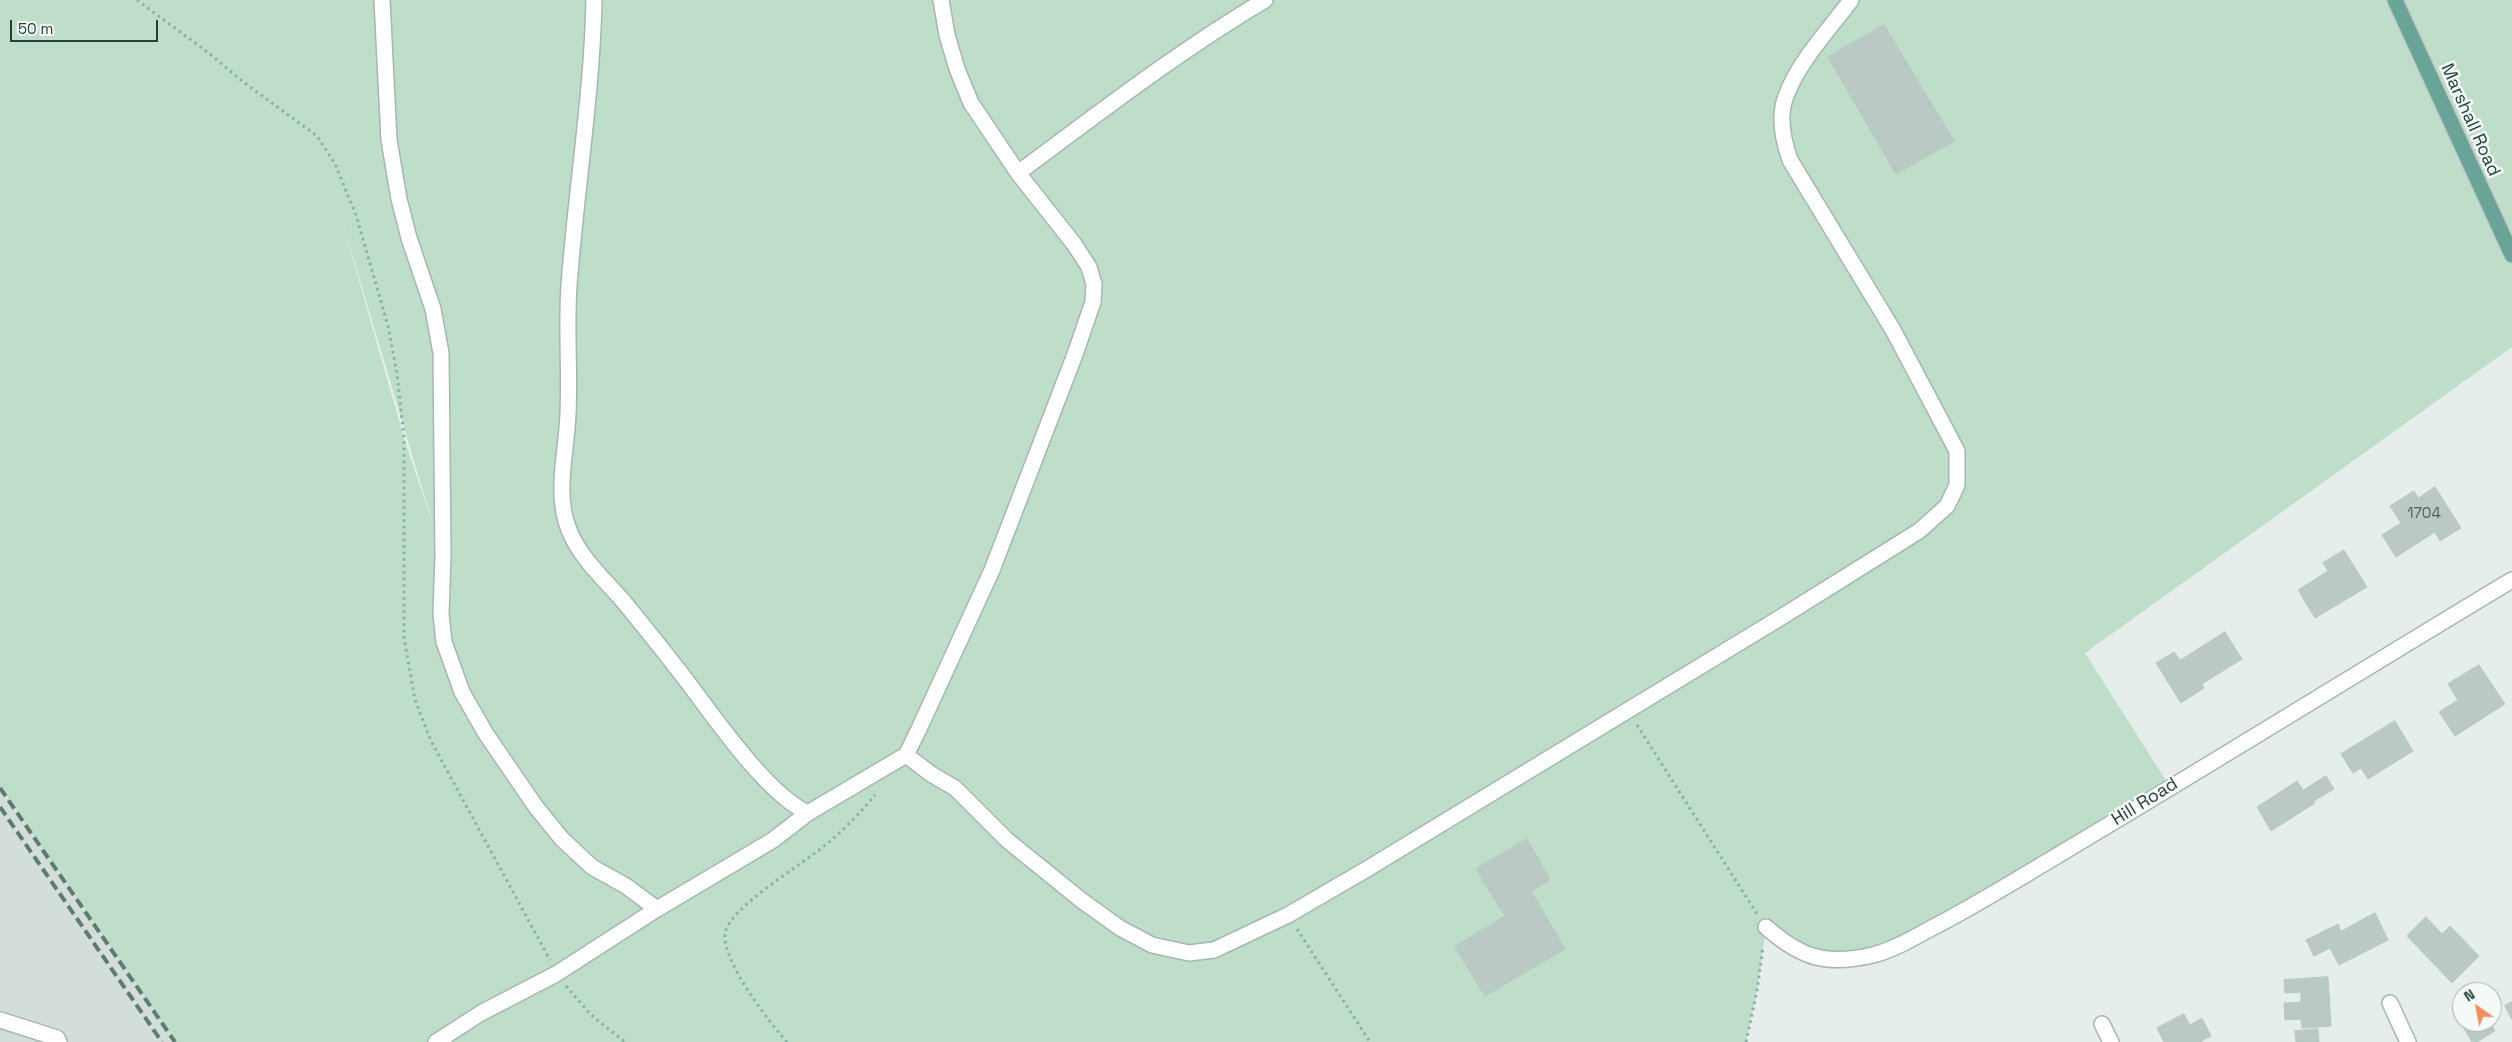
<!DOCTYPE html>
<html>
<head>
<meta charset="utf-8">
<style>
	body { margin:0 }
	#map { position:relative; width:2512px; height:1042px; overflow:hidden; background:#e5eeea; font-family:"Space Grotesk",sans-serif }
	canvas { display:block }
	.north { position:absolute; left:2452px; top:982px; width:50px; height:50px; box-sizing:border-box; background:#f5faf8; border:1px solid #a1b0ac; border-radius:50%; rotate:327deg; font-size:14px; font-weight:700; line-height:20px; text-align:center; color:#24403a }
	.north::after { content:''; display:block; margin:auto; width:18px; height:22px; background:#f18f60; clip-path:polygon(50% 0,100% 100%,50% 72%,0 100%) }
	.scale { position:absolute; left:10px; top:20px; width:148px; height:22px; box-sizing:border-box; border:2px solid #24403a; border-top:0; padding-left:6px; font-size:15px; line-height:18px; white-space:nowrap; color:#24403a; -webkit-text-stroke:4px #f5faf8; paint-order:stroke }
</style>
</head>
<body>
<div id="map">
<canvas width="2512" height="1042"></canvas>
<div class="north">N</div>
<div class="scale">50 m</div>
</div>
<script>
const context = document.querySelector('canvas').getContext('2d');
context.lineJoin = 'round';
function paint(path, color) { context.fillStyle = color; context.fill(path, 'evenodd'); }
function strokePath(path, color, width, dash) { context.strokeStyle = color; context.lineWidth = width; context.lineCap = dash ? 'butt' : 'round'; context.setLineDash(dash || []); context.stroke(path); }
function drawText(font, color, halo, rows, align = 'center') {
  context.font = font + ' "Space Grotesk",sans-serif'; context.lineWidth = 5; context.setLineDash([]); context.textBaseline = 'middle'; context.strokeStyle = halo; context.fillStyle = color; for (const [text, x, y, turn = 0] of rows) {
    context.save(); context.translate(x, y); context.rotate((+turn || 0) * Math.PI / 180); context.textAlign = isNaN(turn) ? turn : align; if (halo) context.strokeText(text, 0, 0); context.fillText(text, 0, 0); context.restore();
  }
}
const built = new Path2D(`
	M 0,788 L 176,1042 L 0,1042 Z`);
const green = new Path2D(`
	M 0,0 L 2512,0 L 2512,347 L 2085,653 L 2170,787 L 1898,946 L 1826,959 L 1766,928 L 1757,991 L 1746,1042 L 176,1042 L 0,787 ZM 338,207 L 434,528 L 404,438 Z`);
const building = new Path2D(`
	M 1884,25 L 1954,141 L 1896,174 L 1828,57 Z
	M 2435,487 L 2461,528 L 2440,541 L 2435,532 L 2396,557 L 2382,535 L 2401,523 L 2390,506 L 2414,491 L 2418,498 Z
	M 2344,550 L 2367,587 L 2315,618 L 2298,590 L 2328,571 L 2323,563 Z
	M 2225,632 L 2242,659 L 2202,684 L 2204,688 L 2181,703 L 2156,663 L 2174,652 L 2180,660 Z
	M 2479,665 L 2505,704 L 2455,736 L 2439,712 L 2458,700 L 2448,684 Z
	M 2395,721 L 2413,751 L 2368,779 L 2361,768 L 2353,773 L 2341,754 Z
	M 2326,776 L 2334,789 L 2314,801 L 2315,803 L 2271,831 L 2257,807 L 2297,781 L 2303,790 Z
	M 1527,839 L 1550,880 L 1530,892 L 1535,898 L 1505,916 L 1476,869 Z
	M 1535,898 L 1565,949 L 1485,996 L 1455,947 Z
	M 2375,913 L 2388,940 L 2339,965 L 2330,948 L 2314,956 L 2306,940 L 2338,924 L 2341,931 Z
	M 2426,917 L 2442,934 L 2450,926 L 2479,956 L 2452,983 L 2407,936 Z
	M 2328,977 L 2331,1026 L 2302,1028 L 2301,1019 L 2285,1020 L 2284,1003 L 2301,1002 L 2301,992 L 2285,993 L 2284,980 Z
	M 2462,1001 L 2462,1022 L 2490,1022 L 2495,1031 L 2477,1042 L 2472,1042 L 2452,1008 Z
	M 2512,1002 L 2512,1020 L 2505,1006 Z
	M 2184,1014 L 2190,1025 L 2202,1018 L 2211,1036 L 2200,1042 L 2164,1042 L 2157,1028 Z
	M 2318,1029 L 2319,1042 L 2296,1042 L 2295,1031 Z`);
const path = new Path2D(`
	M 137,0 L 210,54 L 242,81 L 317,136 L 335,164 L 356,215 L 388,326 L 397,374 L 404,438 L 404,638 L 415,700 L 431,741 L 550,960
	M 1637,725 L 1757,914
	M 1297,929 L 1370,1042
	M 566,986 L 591,1015 L 625,1042
	M 787,1042 C 769,1022 722,961 725,934 C 728,908 803,864 824,846 C 843,831 860,813 875,795
	M 1746,1042 L 1757,991 L 1763,947`);
const minor = new Path2D(`
	M 382,0 L 389,140 L 399,199 L 409,238 L 433,309 L 441,353 L 443,556 L 441,614 L 444,642 L 462,692 L 486,734 L 536,807 L 562,839 L 592,867 L 626,886 L 657,909
	M 594,0 C 592,96 576,190 569,286 C 566,328 570,370 568,413 C 567,451 554,493 569,530 C 580,558 605,580 624,602 C 646,629 668,656 689,684 C 717,721 768,795 808,813
	M 1018,173 C 1099,113 1179,51 1265,0
	M 906,755 L 931,774 L 955,788 L 1007,840 L 1081,900 L 1120,928 L 1152,945 L 1189,953 L 1214,950 L 1288,915 L 1367,869 L 1783,616 L 1919,531 L 1947,506 L 1957,485 L 1957,451 L 1893,330 L 1790,160 C 1783,140 1778,116 1786,96 C 1799,61 1829,30 1851,0
	M 1766,927 C 1801,958 1826,966 1873,955 C 1892,950 1910,940 1928,930 C 1971,908 2013,882 2055,857 C 2208,766 2359,672 2512,580
	M 2390,1003 L 2408,1042
	M 0,1020 L 57,1038 L 59,1042
	M 2102,1024 L 2111,1042
	M 436,1042 L 481,1013 L 556,974 L 657,909 L 773,840 L 808,813 L 906,755 L 918,731 L 992,570 L 1074,357 L 1093,302 L 1094,284 L 1089,267 L 1074,244 L 1018,173 L 971,103 L 957,69 L 947,35 L 941,0`);
const major = new Path2D(`
	M 2395,0 L 2512,255`);
const rail = new Path2D(`
	M 0,788 L 175,1042
	M 0,807 L 162,1042`);
const numberNames = [
	["1704",2424,514]
];
const streetNames = [
	["Marshall Road",2470,120,66],
	["Hill Road",2145,802,-32]
];
paint(built, '#d3ded9');
paint(green, '#bedec9');
paint(building, '#bac9c4');
strokePath(building, '#b7c7c2', 1);
strokePath(minor, '#a7b6b2', 18);
strokePath(major, '#c2cac8', 18);
strokePath(path, '#85b1a7', 3, [2.5, 4]);
strokePath(minor, '#fff', 15);
strokePath(major, '#6aa398', 15);
strokePath(rail, '#5e7b75', 4, [10, 5]);
drawText('15px', '#4a625c', null, numberNames);
drawText('18px', '#24403a', '#f5faf8', streetNames);
</script>
</body>
</html>
